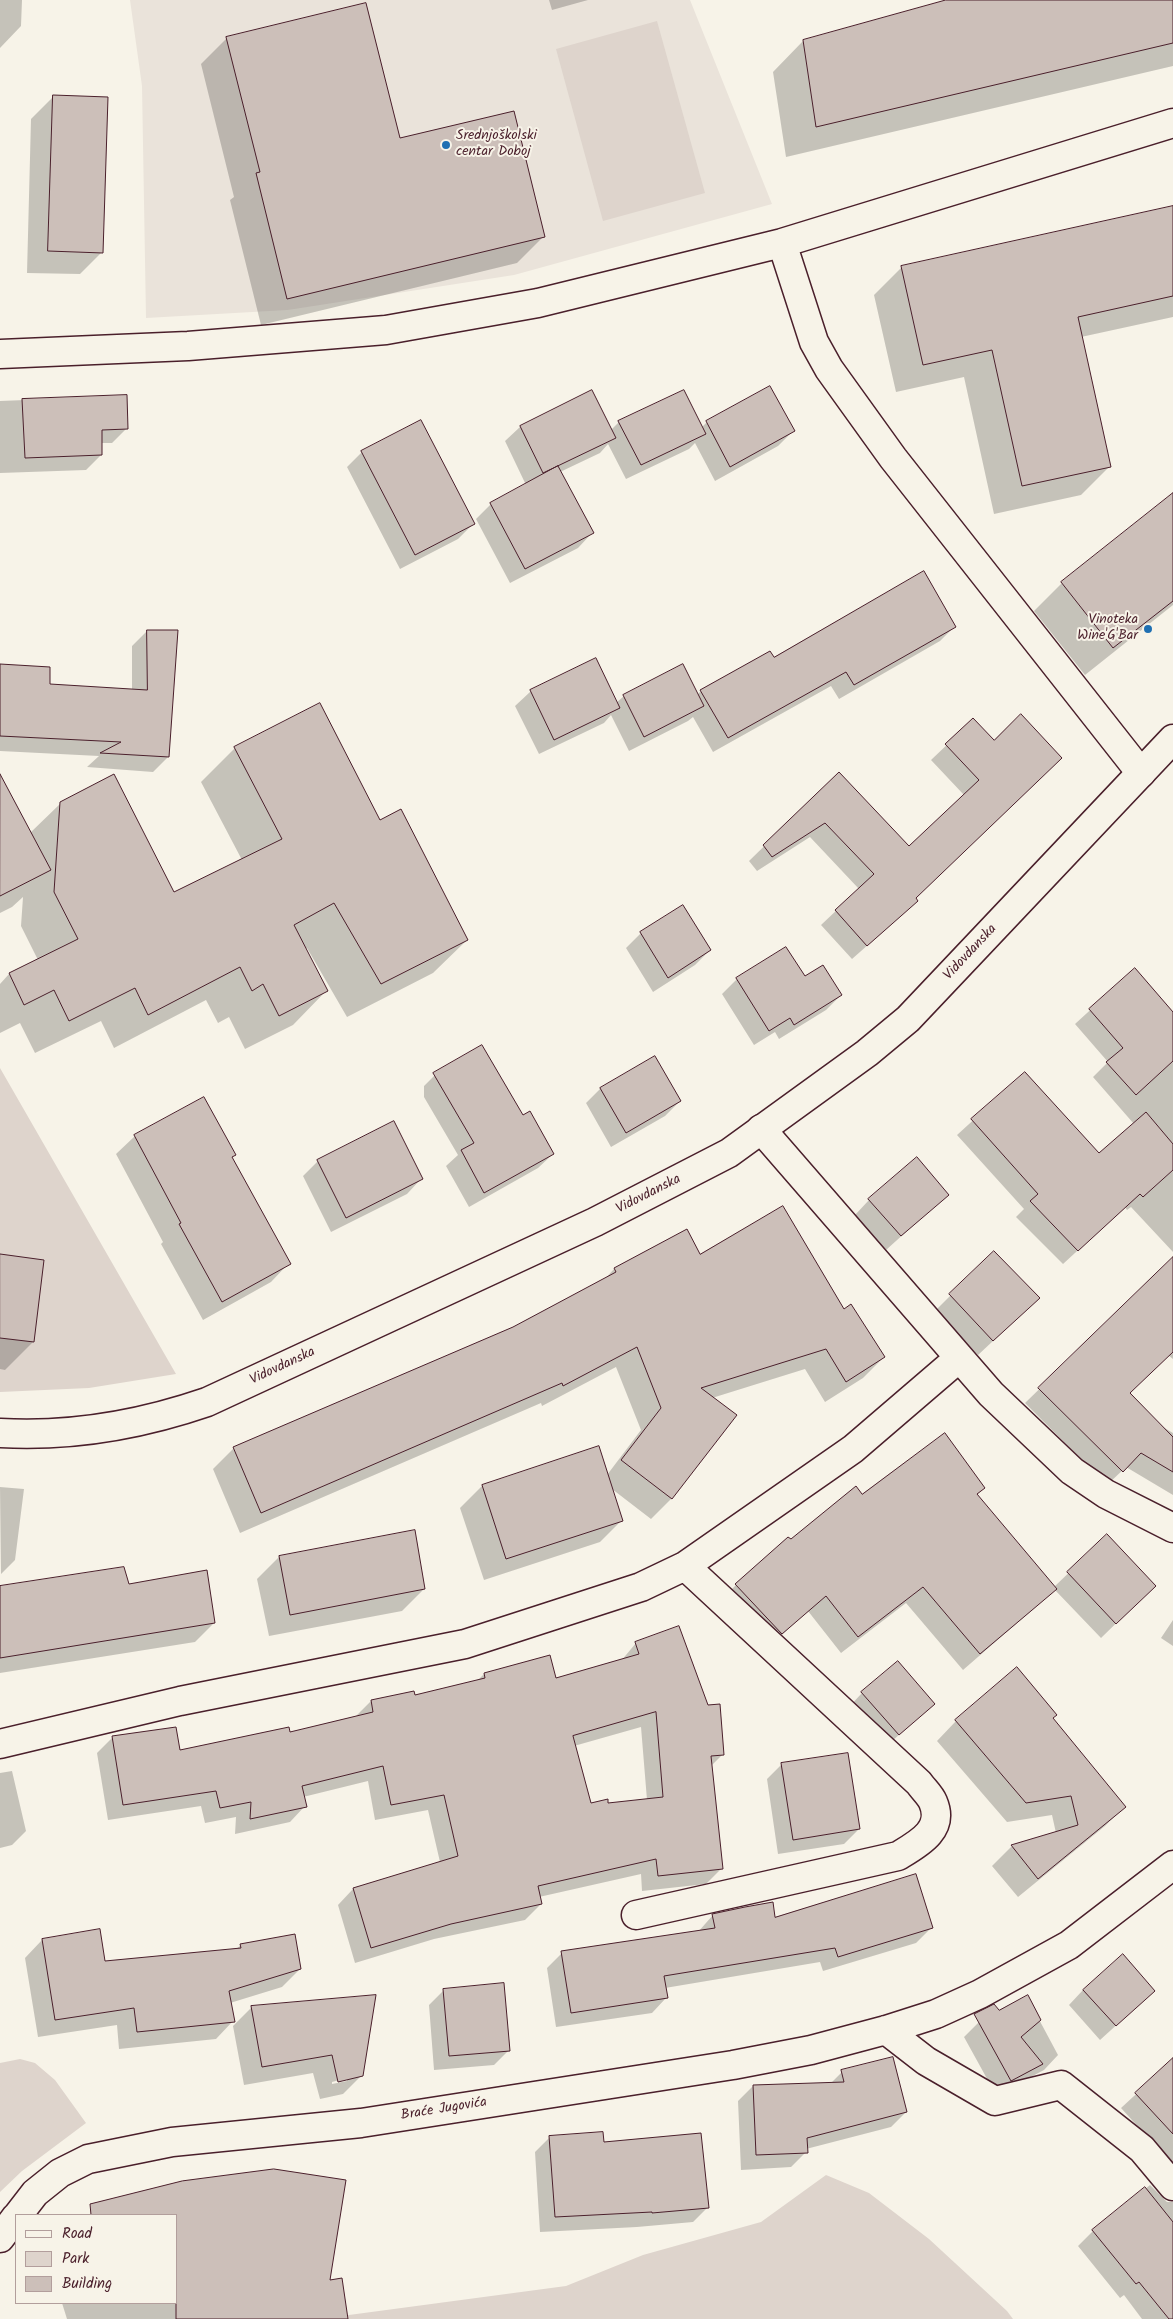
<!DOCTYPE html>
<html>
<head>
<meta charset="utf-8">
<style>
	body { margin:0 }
	#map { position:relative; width:1173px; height:2319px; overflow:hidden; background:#f7f3e8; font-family:Kalam,sans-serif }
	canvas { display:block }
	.legend { position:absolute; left:15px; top:2214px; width:162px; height:90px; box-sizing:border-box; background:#f7f3e8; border:1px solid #b29e9c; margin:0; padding:6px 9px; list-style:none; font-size:15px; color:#4a1f2b }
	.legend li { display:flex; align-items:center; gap:10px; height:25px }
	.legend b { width:25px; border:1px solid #b29e9c }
</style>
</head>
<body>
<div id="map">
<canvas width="1173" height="2319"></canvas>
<ul class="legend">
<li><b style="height:6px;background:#f7f3e8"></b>Road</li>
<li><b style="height:14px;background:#ded4cc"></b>Park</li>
<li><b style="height:14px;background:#ccbfb9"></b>Building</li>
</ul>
</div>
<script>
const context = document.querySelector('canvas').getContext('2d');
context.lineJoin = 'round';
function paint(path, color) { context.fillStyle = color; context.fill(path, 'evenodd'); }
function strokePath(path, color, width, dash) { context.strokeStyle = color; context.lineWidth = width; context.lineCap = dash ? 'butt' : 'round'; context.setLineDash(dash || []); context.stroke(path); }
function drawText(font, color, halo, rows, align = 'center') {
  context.font = font + ' Kalam,sans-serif'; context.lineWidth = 4; context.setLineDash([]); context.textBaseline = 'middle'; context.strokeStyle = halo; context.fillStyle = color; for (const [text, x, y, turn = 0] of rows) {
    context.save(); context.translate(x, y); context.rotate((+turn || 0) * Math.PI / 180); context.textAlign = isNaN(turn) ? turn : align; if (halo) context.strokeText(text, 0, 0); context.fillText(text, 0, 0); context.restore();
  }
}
const built = new Path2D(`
	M 130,0 L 690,0 L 772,204 L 514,275 L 288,310 L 146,318 L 142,86 Z`);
const green = new Path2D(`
	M 657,21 L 705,193 L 603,221 L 556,49 Z
	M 0,1068 L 176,1374 L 89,1388 L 0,1392 Z
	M 20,2059 L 35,2063 L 55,2080 L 86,2123 L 22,2171 L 0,2192 L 0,2063 Z
	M 826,2175 L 869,2193 L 929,2239 L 1007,2311 L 1013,2319 L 319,2319 L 566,2286 L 643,2255 L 761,2222 Z`);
const shadow = new Path2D(`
	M 0,0 L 22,0 L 21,26 L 0,48 Z
	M 549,0 L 588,0 L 552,10 Z
	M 951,0 L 1173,0 L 1173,66 L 786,157 L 773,72 L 803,41 Z
	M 227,38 L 399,140 L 543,237 L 517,263 L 261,325 L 230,200 L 234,197 L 201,64 Z
	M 53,97 L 102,252 L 80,274 L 27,273 L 31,119 Z
	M 1173,208 L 1173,317 L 1081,337 L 1109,467 L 1081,495 L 994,514 L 964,377 L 896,392 L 874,295 L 902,267 Z
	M 125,396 L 127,428 L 112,443 L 101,443 L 101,455 L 86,470 L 0,473 L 0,401 Z
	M 619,422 L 701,428 L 707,422 L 793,431 L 778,446 L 715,481 L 695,443 L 689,449 L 626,479 L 608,444 L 600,453 L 560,472 L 592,533 L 578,548 L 510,583 L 476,519 L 491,504 L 526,485 L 505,441 L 520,427 L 611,430 Z
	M 362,452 L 473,524 L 458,539 L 400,569 L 347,467 Z
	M 1173,495 L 1173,605 L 1085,675 L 1034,611 L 1062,583 Z
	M 954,627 L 940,641 L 839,699 L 831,686 L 713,752 L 693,717 L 688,721 L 629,751 L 611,715 L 604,723 L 539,754 L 515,706 L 530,692 L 596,660 L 616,703 L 624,696 L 697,695 L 701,691 L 773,659 Z
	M 147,631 L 168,757 L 153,772 L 87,767 L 99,756 L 0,751 L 0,666 L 48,685 L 132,691 L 132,646 Z
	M 1020,716 L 915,899 L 902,915 L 852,959 L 821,925 L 859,889 L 810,837 L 757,871 L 749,861 L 839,773 L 909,848 L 964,795 L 931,760 L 973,720 L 994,742 Z
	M 235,748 L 380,822 L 467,940 L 433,973 L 347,1017 L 307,948 L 305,949 L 326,991 L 293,1025 L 245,1049 L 229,1017 L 218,1023 L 206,1000 L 114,1048 L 101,1021 L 35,1053 L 20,1023 L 0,1033 L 0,984 L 9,974 L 38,960 L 21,926 L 23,897 L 12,907 L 0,913 L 0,805 L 30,833 L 61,803 L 174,893 L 242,860 L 201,782 Z
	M 682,907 L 710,950 L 695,965 L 653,992 L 626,948 L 641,933 Z
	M 786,948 L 804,978 L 841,995 L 826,1010 L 779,1039 L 775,1032 L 754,1045 L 722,994 L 737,979 Z
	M 1134,970 L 1173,1015 L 1173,1252 L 1131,1207 L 1127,1210 L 1125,1207 L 1063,1264 L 1016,1217 L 1024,1209 L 957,1135 L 1025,1073 L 1099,1155 L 1134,1124 L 1093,1077 L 1108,1062 L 1075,1024 Z
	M 439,1071 L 523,1117 L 553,1154 L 538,1168 L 469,1207 L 446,1166 L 458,1155 L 424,1097 L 424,1086 Z
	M 600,1089 L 680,1101 L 665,1116 L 611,1147 L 586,1103 Z
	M 135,1136 L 231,1158 L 289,1263 L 271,1282 L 203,1320 L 161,1244 L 163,1242 L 116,1154 Z
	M 318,1161 L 421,1179 L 407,1194 L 331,1232 L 303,1176 Z
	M 947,1195 L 886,1250 L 855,1215 L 869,1200 Z
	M 994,1252 L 1023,1313 L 978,1355 L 936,1310 Z
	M 0,1256 L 33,1342 L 5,1370 L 0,1369 Z
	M 700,1256 L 843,1310 L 884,1357 L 863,1378 L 825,1402 L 805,1369 L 712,1398 L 735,1416 L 671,1499 L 651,1519 L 612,1489 L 622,1520 L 600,1542 L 484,1580 L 460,1508 L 482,1486 L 598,1448 L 607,1475 L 641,1430 L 616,1367 L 542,1406 L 541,1403 L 240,1533 L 213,1469 L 234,1448 L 513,1329 L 603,1281 L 614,1269 Z
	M 1173,1259 L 1173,1359 L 1168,1355 L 1128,1393 L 1161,1426 L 1173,1433 L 1173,1495 L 1126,1467 L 1107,1485 L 1025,1403 Z
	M 0,1487 L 24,1489 L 15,1560 L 1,1574 Z
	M 984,1488 L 976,1496 L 1054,1587 L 1107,1536 L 1140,1600 L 1101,1638 L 1055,1590 L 963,1670 L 906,1603 L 841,1653 L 808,1611 L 765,1650 L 720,1601 L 736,1585 L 790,1541 L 862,1495 Z
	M 279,1557 L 424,1589 L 402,1611 L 269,1636 L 257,1579 Z
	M 128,1586 L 214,1623 L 195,1642 L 0,1673 L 0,1591 Z
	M 1173,1620 L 1173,1646 L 1161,1638 Z
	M 636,1643 L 723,1754 L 711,1766 L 722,1868 L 706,1884 L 642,1891 L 641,1874 L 539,1897 L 541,1904 L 525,1920 L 434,1939 L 355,1963 L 338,1905 L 353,1889 L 440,1862 L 428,1810 L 375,1820 L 368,1781 L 303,1797 L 305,1806 L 290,1822 L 235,1834 L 236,1817 L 205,1823 L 201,1806 L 108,1820 L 97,1753 L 113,1737 L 179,1752 L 289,1733 L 356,1716 L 371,1701 L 414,1697 L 477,1681 L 484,1674 L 555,1680 L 621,1661 ZM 641,1727 L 647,1800 L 590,1805 L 574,1746 Z
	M 862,1693 L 934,1704 L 883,1749 L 848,1708 Z
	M 1052,1718 L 1124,1807 L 1105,1826 L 1018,1897 L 992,1866 L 1011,1847 L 1056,1833 L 1052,1815 L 1007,1822 L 937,1741 L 956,1721 Z
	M 782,1764 L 859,1829 L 844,1844 L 778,1854 L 767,1779 Z
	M 12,1771 L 26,1831 L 12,1845 L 0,1848 L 0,1773 Z
	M 713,1915 L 774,1918 L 931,1928 L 916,1943 L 823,1971 L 820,1962 L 665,1988 L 666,1998 L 652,2013 L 556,2027 L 547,1968 L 562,1953 L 698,1932 Z
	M 42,1940 L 104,1962 L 235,1950 L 241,1945 L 300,1969 L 282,1987 L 230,2003 L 233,2021 L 216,2039 L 119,2049 L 117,2025 L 38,2037 L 25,1958 Z
	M 444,1990 L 509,2050 L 494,2065 L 434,2070 L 429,2005 Z
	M 1083,1990 L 1154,1991 L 1100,2040 L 1069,2005 Z
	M 375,1996 L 362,2075 L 343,2094 L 320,2099 L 313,2073 L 244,2085 L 233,2026 L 252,2007 ZM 347,2078 L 347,2081 L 332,2084 L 332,2082 Z
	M 1027,1997 L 1058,2055 L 1044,2070 L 996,2095 L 964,2037 L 979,2022 Z
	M 1173,2060 L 1173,2165 L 1121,2108 Z
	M 842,2072 L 906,2112 L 891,2127 L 806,2149 L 806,2152 L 791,2167 L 741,2170 L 738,2101 L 753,2086 L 830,2084 Z
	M 550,2137 L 603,2143 L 708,2207 L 693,2222 L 637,2227 L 540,2232 L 535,2152 Z
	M 1150,2185 L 1167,2202 L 1173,2202 L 1173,2319 L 1142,2319 L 1124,2295 L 1120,2298 L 1078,2246 L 1093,2231 Z
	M 139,2193 L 328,2281 L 347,2319 L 67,2319 L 62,2303 L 176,2303 L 176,2215 L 125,2215 L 124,2209 Z`);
const building = new Path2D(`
	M 946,0 L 1173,0 L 1173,43 L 816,127 L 803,40 Z
	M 366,3 L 400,138 L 514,111 L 545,237 L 287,299 L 256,173 L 260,172 L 226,37 Z
	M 53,95 L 108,97 L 103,253 L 48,251 Z
	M 1173,206 L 1173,296 L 1078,317 L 1111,467 L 1022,486 L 992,350 L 923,365 L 901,266 Z
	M 770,386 L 795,431 L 730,467 L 706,421 Z
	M 592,390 L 616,438 L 543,473 L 520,426 Z
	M 684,390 L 706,434 L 641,465 L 618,421 Z
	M 127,395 L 128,429 L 102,430 L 102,455 L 25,458 L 22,399 Z
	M 421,420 L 475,524 L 415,555 L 361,451 Z
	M 558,466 L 594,533 L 525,569 L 490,503 Z
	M 1173,493 L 1173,601 L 1113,648 L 1061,582 Z
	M 924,571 L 956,627 L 854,685 L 846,672 L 728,738 L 700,690 L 770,651 L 774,657 Z
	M 147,630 L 178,630 L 169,757 L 100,753 L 121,742 L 0,736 L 0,664 L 50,667 L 50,684 L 147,690 Z
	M 596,658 L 620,708 L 554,740 L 530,690 Z
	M 683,664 L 704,706 L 644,737 L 623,695 Z
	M 320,703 L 380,820 L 401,809 L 468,940 L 381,984 L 334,903 L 294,925 L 328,991 L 279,1016 L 263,984 L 252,991 L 240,967 L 148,1015 L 135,988 L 69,1021 L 54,990 L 24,1005 L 9,973 L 78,939 L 54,892 L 60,802 L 114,774 L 174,892 L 282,839 L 234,747 Z
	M 1021,714 L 1062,758 L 916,898 L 918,901 L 867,946 L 835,910 L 874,874 L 825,823 L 772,857 L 763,845 L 839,772 L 909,846 L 979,780 L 945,744 L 973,718 L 994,740 Z
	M 0,774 L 51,870 L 0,896 Z
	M 683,905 L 711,950 L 668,978 L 640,932 Z
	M 786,947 L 805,976 L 823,965 L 842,995 L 794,1025 L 790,1018 L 769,1031 L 736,978 Z
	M 1135,968 L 1173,1012 L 1173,1061 L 1136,1095 L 1106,1062 L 1123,1048 L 1089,1009 Z
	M 482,1045 L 523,1115 L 530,1111 L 554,1154 L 484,1193 L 461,1150 L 474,1143 L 433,1073 Z
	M 655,1056 L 681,1101 L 626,1133 L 600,1088 Z
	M 1025,1072 L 1099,1153 L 1146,1112 L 1173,1144 L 1173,1170 L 1143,1197 L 1140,1194 L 1078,1251 L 1030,1201 L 1038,1194 L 971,1119 Z
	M 204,1097 L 236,1155 L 232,1157 L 291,1264 L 222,1302 L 179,1224 L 181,1223 L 134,1135 Z
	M 394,1121 L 423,1179 L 346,1218 L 317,1160 Z
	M 917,1157 L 949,1195 L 901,1236 L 868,1199 Z
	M 783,1206 L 844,1309 L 851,1304 L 885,1357 L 846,1382 L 826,1349 L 701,1388 L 737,1415 L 672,1499 L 621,1460 L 661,1408 L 637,1347 L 563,1386 L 562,1383 L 261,1513 L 233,1447 L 513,1327 L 616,1272 L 614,1268 L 687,1229 L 700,1254 Z
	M 994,1251 L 1040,1298 L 993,1341 L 949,1294 Z
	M 0,1254 L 44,1260 L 34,1342 L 0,1338 Z
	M 1173,1257 L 1173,1352 L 1130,1393 L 1173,1437 L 1173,1472 L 1141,1453 L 1123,1472 L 1038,1388 Z
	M 945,1433 L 985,1488 L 977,1494 L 1057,1589 L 980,1654 L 923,1587 L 858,1637 L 826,1596 L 782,1634 L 735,1584 L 788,1537 L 791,1539 L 856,1486 L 862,1494 Z
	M 599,1446 L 623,1521 L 506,1559 L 482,1485 Z
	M 415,1530 L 425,1589 L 290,1615 L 279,1556 Z
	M 1107,1534 L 1156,1586 L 1116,1624 L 1067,1572 Z
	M 124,1567 L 129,1584 L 207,1570 L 215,1623 L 0,1658 L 0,1586 Z
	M 679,1626 L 708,1705 L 720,1704 L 724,1755 L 711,1756 L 723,1869 L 658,1876 L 656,1859 L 538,1886 L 542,1904 L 451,1924 L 371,1948 L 353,1888 L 458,1856 L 444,1795 L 391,1805 L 383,1766 L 302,1786 L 307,1807 L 250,1819 L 251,1802 L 220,1808 L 216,1791 L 123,1805 L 112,1736 L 176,1727 L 180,1750 L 289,1727 L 290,1732 L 373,1712 L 371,1700 L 414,1691 L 415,1695 L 485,1678 L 484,1673 L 550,1655 L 556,1678 L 639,1654 L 635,1642 ZM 656,1712 L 663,1797 L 608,1803 L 608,1799 L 591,1803 L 573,1736 Z
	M 898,1661 L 935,1704 L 899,1735 L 861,1692 Z
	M 1017,1667 L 1057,1715 L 1053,1718 L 1126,1807 L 1038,1879 L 1011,1845 L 1078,1825 L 1071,1796 L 1026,1803 L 955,1720 Z
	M 848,1753 L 860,1829 L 793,1840 L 781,1763 Z
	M 916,1874 L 933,1928 L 838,1957 L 835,1948 L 664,1976 L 668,1998 L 571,2013 L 561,1951 L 715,1928 L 712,1914 L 745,1907 L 773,1902 L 775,1917 Z
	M 100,1929 L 105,1961 L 241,1948 L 240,1944 L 295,1934 L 301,1969 L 229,1991 L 235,2022 L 137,2032 L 134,2008 L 55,2020 L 42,1939 Z
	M 1123,1954 L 1155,1991 L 1116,2026 L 1083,1990 Z
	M 504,1983 L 510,2051 L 449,2056 L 443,1989 Z
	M 376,1995 L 363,2076 L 338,2082 L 332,2055 L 262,2067 L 251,2006 Z
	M 1028,1995 L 1041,2020 L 1021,2037 L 1043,2064 L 1011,2081 L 974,2014 L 994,2004 L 999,2010 Z
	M 893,2057 L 907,2112 L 807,2138 L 808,2153 L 756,2155 L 753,2085 L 844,2082 L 841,2070 Z
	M 1173,2058 L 1173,2134 L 1135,2093 Z
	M 603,2132 L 604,2142 L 701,2133 L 709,2208 L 652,2213 L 652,2212 L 555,2217 L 549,2136 Z
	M 274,2169 L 346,2180 L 330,2280 L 342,2278 L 348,2319 L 176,2319 L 176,2215 L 91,2215 L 90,2204 L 182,2181 Z
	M 1145,2187 L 1173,2222 L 1173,2319 L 1169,2319 L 1139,2282 L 1136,2284 L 1092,2230 Z`);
const street = new Path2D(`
	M 782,243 L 814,342 L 829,369 L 893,458 L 1141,773
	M 0,354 L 188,346 L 386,330 L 538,303 L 782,243 L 1173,123
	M 761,1129 L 991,1394 L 1072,1471 L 1106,1494 L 1173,1528
	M 0,1744 L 180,1701 L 465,1644 L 641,1587 L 685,1566 L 853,1449 L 959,1358
	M 636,1915 L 898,1856 C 918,1844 945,1830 933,1802 C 930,1795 923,1789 919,1783 L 685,1566
	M 886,2030 L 926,2061 L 995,2101 L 1061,2085 L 1142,2149 L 1173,2186
	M 18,2215 L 35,2193 L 60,2173 L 88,2159 L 172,2142 L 361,2123 L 733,2065 L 811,2050 L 886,2030 L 936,2014 L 980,1994 L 1069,1945 L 1173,1865
	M 0,2238 L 16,2217`);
const secondary = new Path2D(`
	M 0,1433 C 71,1437 140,1425 207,1402 L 595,1222 L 729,1153 L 867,1053 L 908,1019 L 1173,739`);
const markers = [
	[446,145,5,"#1f6fb2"],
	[1148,629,5,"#1f6fb2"]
];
const poiNames = [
	["Srednjoškolski",456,137],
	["centar Doboj",456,153],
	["Vinoteka",1138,621,"right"],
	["Wine'G'Bar",1138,637,"right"]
];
const streetNames = [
	["Vidovdanska",971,953,-47],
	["Vidovdanska",649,1195,-27],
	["Vidovdanska",283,1367,-25],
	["Braće Jugovića",444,2110,-9]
];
paint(built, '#eae3da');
paint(green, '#ded4cc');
paint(shadow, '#0003');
paint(building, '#ccbfb9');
strokePath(building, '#4a1f2b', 1);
strokePath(street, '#4a1f2b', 31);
strokePath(secondary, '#4a1f2b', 31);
strokePath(street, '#f7f3e8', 28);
strokePath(secondary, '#f7f3e8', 28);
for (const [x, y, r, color] of markers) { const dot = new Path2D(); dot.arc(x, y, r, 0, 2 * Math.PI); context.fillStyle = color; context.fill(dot); strokePath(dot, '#f7f3e8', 2); }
drawText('14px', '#4a1f2b', '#f7f3e8', poiNames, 'left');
drawText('14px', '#4a1f2b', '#f7f3e8', streetNames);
</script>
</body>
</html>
